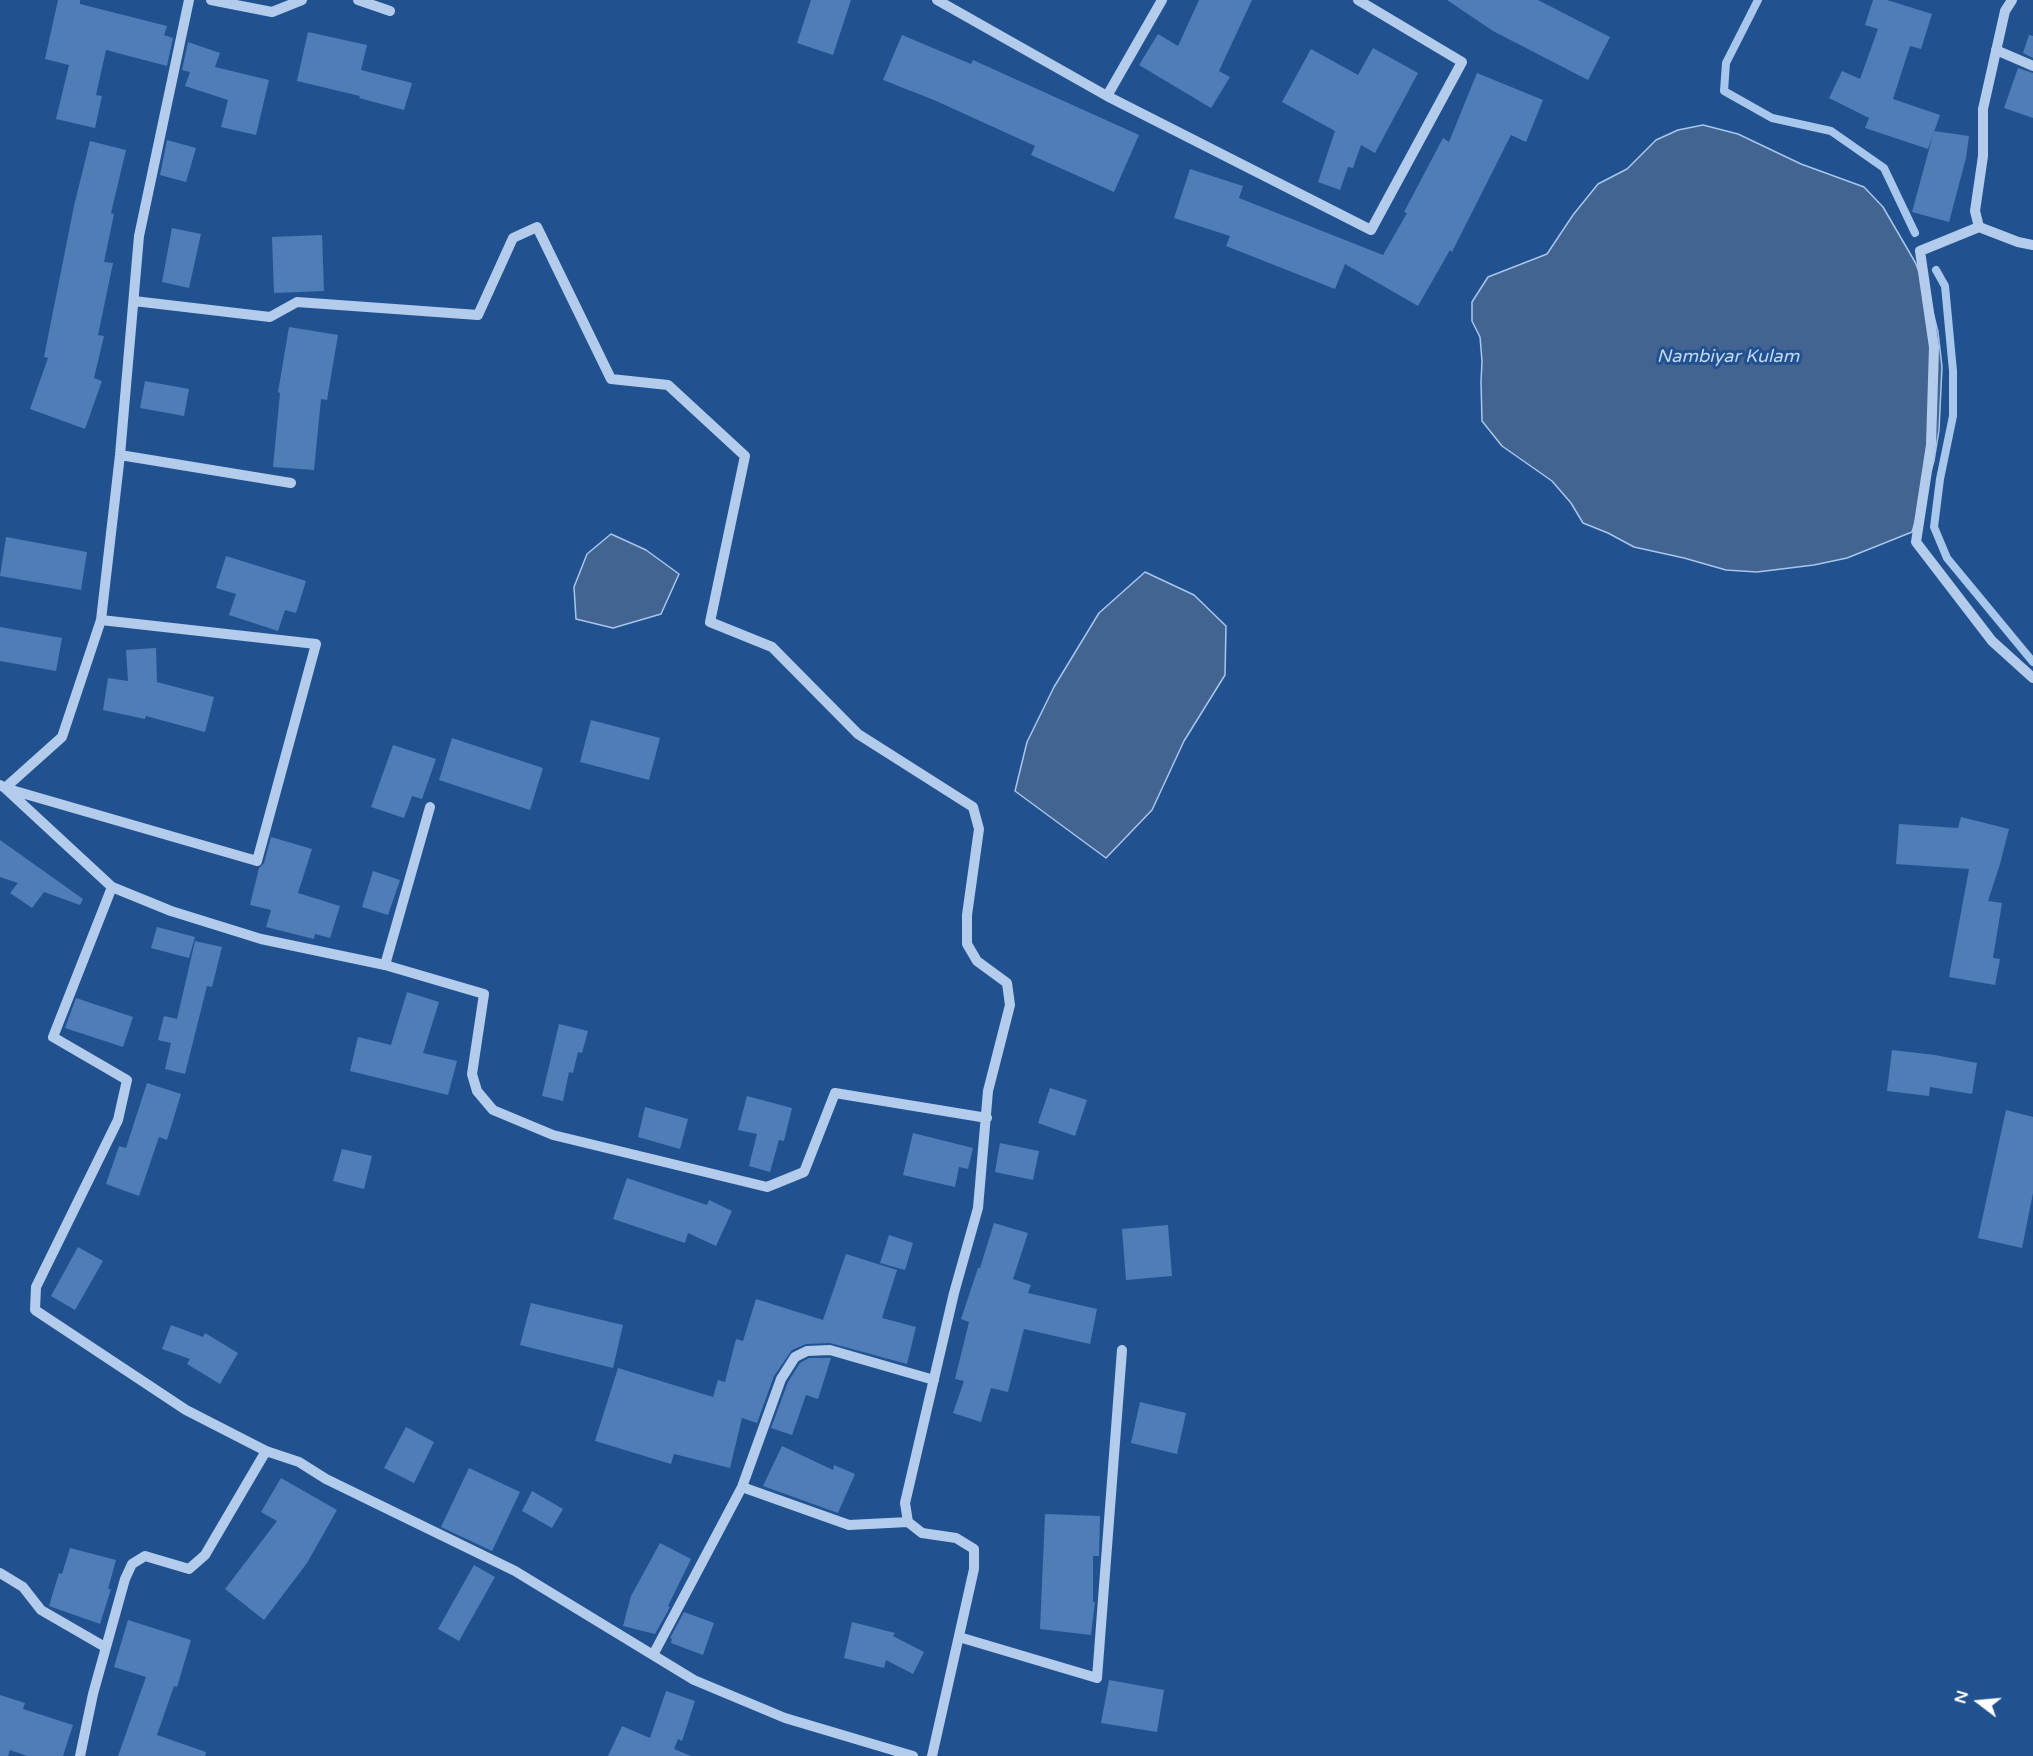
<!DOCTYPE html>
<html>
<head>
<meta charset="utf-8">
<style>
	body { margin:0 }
	#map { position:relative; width:2033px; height:1756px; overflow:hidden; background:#225190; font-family:"Varela Round",sans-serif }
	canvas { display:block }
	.north { position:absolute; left:1949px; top:1672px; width:60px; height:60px; -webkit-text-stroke:4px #225190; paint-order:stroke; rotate:286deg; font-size:16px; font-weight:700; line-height:24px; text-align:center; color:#fff }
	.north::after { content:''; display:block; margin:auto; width:21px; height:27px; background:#fff; clip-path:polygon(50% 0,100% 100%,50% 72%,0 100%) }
</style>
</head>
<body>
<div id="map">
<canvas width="2033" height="1756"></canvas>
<div class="north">N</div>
</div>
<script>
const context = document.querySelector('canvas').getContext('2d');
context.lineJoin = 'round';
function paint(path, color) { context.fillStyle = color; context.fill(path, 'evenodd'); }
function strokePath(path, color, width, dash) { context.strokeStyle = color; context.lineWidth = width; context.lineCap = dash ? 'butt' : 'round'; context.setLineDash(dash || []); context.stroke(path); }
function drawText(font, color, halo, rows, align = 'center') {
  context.font = font + ' "Varela Round",sans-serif'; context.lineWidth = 6; context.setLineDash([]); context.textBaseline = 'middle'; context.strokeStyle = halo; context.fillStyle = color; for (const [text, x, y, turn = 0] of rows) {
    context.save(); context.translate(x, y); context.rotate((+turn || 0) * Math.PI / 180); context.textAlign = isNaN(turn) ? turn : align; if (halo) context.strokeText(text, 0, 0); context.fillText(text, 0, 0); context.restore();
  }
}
const water = new Path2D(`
	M 1703,125 L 1738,134 L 1801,164 L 1864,187 L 1883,207 L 1915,262 L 1929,296 L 1938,332 L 1942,367 L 1939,430 L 1934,461 L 1912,532 L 1847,558 L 1814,565 L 1757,572 L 1726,570 L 1684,558 L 1634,547 L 1608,533 L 1583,523 L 1571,503 L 1552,481 L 1502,446 L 1482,421 L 1481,382 L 1482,361 L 1480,337 L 1472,321 L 1472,302 L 1488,277 L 1547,254 L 1573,215 L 1598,184 L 1627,169 L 1656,140 L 1678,130 Z
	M 611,534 L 646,550 L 679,574 L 661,614 L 613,628 L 576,619 L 574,587 L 587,554 Z
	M 1145,572 L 1194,595 L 1226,626 L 1225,675 L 1184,741 L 1152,810 L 1106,858 L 1015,791 L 1027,742 L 1054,687 L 1099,613 Z`);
const stream = new Path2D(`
	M 1758,0 L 1726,63 L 1724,91 L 1772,118 L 1831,131 L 1884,168 L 1915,233
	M 1936,270 L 1945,286 L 1953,371 L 1953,416 L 1940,479 L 1934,527 L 1947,558 L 2033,662`);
const building = new Path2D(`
	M 58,0 L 80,0 L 80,4 L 167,26 L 164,35 L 173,38 L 167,66 L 106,50 L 96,95 L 102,96 L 95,128 L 56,119 L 69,65 L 45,59 Z
	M 811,0 L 851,0 L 833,55 L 797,43 Z
	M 1199,0 L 1252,0 L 1219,71 L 1230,77 L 1211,108 L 1139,65 L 1158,34 L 1178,46 Z
	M 1447,0 L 1538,0 L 1610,37 L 1588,80 L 1493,31 Z
	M 1873,0 L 1887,0 L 1932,14 L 1921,49 L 1910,46 L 1893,99 L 1940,115 L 1928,149 L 1865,128 L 1869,118 L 1829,98 L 1842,71 L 1860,79 L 1878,29 L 1865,25 Z
	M 308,32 L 367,45 L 361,70 L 412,83 L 404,110 L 359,98 L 360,96 L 297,81 Z
	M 902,35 L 971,64 L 973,60 L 1139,135 L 1114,192 L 1031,155 L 1035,146 L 934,100 L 883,80 Z
	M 2029,35 L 2033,36 L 2033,58 L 2023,53 Z
	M 188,42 L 220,53 L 215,67 L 269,80 L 256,135 L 221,127 L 228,100 L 185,86 L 190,72 L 182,70 Z
	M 1373,48 L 1418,73 L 1375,153 L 1361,145 L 1353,168 L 1348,167 L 1340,190 L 1318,182 L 1335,131 L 1282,102 L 1311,49 L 1358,75 Z
	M 2018,68 L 2033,73 L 2033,118 L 2004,108 Z
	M 1477,73 L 1543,100 L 1526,142 L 1511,135 L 1452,252 L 1450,250 L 1418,306 L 1345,264 L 1335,289 L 1226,246 L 1230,236 L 1174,218 L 1190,169 L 1243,186 L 1239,198 L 1383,255 L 1407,213 L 1404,212 L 1443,138 L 1449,142 Z
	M 1934,131 L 1969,136 L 1966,158 L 1949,222 L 1912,212 Z
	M 167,140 L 196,148 L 186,182 L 160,175 Z
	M 90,141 L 126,150 L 111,213 L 114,214 L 104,262 L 113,263 L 98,335 L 104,336 L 94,378 L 102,381 L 85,429 L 30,409 L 48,358 L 44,357 L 74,206 Z
	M 172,228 L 201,234 L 189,288 L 162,282 Z
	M 322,235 L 324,291 L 274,293 L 272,237 Z
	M 289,327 L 338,335 L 327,400 L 321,399 L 314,470 L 273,467 L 280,393 L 278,392 Z
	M 145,381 L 189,389 L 184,416 L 140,408 Z
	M 6,537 L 87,552 L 81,590 L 0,576 Z
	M 226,556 L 306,581 L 296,613 L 285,610 L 278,631 L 229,615 L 236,594 L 216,588 Z
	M 0,627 L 62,638 L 56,671 L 0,661 Z
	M 156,648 L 157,682 L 214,697 L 205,732 L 146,716 L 145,719 L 103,710 L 108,678 L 128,681 L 126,650 Z
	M 591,720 L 660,738 L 649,780 L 580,762 Z
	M 452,738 L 543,768 L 530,810 L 439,780 Z
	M 393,745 L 436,759 L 422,799 L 412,796 L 404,818 L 371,807 Z
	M 1961,817 L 2009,829 L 2000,864 L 1988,901 L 2002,903 L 1993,958 L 2000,959 L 1995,985 L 1949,977 L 1969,869 L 1896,864 L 1899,824 L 1958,828 Z
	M 271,837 L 312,849 L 298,893 L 340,906 L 330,938 L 315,934 L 314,939 L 266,927 L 271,910 L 250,905 L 259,868 L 264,863 Z
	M 0,840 L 83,899 L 80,905 L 44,892 L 32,908 L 10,893 L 18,883 L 0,877 Z
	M 373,871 L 400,880 L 388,915 L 362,907 Z
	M 157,927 L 195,937 L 189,958 L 151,948 Z
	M 195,941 L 222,947 L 212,987 L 207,986 L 185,1074 L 165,1069 L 171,1043 L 158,1040 L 164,1016 L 177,1019 Z
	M 407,992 L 439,1002 L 423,1053 L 457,1061 L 448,1095 L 350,1071 L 358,1037 L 391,1045 Z
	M 76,998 L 133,1017 L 123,1047 L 65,1028 Z
	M 559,1024 L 588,1031 L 582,1053 L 578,1052 L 573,1073 L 569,1072 L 563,1101 L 542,1096 Z
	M 1892,1050 L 1935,1055 L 1977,1063 L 1972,1094 L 1930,1087 L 1929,1096 L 1887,1091 Z
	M 147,1083 L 181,1094 L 167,1140 L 159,1137 L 139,1196 L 106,1184 L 119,1146 L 126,1148 Z
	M 1050,1088 L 1087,1100 L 1075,1136 L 1038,1123 Z
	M 747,1096 L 792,1108 L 784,1141 L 779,1140 L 770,1172 L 749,1166 L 757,1134 L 738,1130 Z
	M 645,1107 L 688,1119 L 680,1149 L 638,1137 Z
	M 2006,1110 L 2033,1117 L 2033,1193 L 2022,1248 L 1978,1238 Z
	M 913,1133 L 973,1148 L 968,1169 L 959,1167 L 955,1187 L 903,1175 Z
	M 1000,1143 L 1039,1151 L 1033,1180 L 995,1172 Z
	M 342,1149 L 372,1156 L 364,1189 L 333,1181 Z
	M 627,1178 L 707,1205 L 709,1200 L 732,1211 L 716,1246 L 688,1233 L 685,1243 L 613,1219 Z
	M 994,1223 L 1028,1233 L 1013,1279 L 1031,1285 L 1028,1293 L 1097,1309 L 1090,1344 L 1024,1329 L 1008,1392 L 991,1388 L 981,1422 L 953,1413 L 964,1381 L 955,1379 L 969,1322 L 961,1319 L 978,1268 L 980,1268 Z
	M 1168,1225 L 1172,1276 L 1126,1280 L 1122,1229 Z
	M 889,1235 L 913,1243 L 905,1270 L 880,1263 Z
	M 78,1247 L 103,1261 L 75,1310 L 51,1296 Z
	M 846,1254 L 897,1270 L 882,1318 L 916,1327 L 907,1364 L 830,1343 L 806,1344 L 792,1350 L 774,1376 L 757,1423 L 742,1418 L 730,1468 L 674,1454 L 671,1464 L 595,1441 L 618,1368 L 713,1397 L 718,1380 L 725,1382 L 736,1339 L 743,1341 L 756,1299 L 823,1320 Z
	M 531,1303 L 623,1325 L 613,1368 L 520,1345 Z
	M 171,1325 L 203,1337 L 205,1333 L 238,1353 L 220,1384 L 187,1364 L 190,1359 L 162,1349 Z
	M 809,1358 L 831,1358 L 818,1399 L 806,1395 L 792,1435 L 771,1428 L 788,1382 L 800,1363 Z
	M 1140,1402 L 1186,1413 L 1177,1454 L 1131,1443 Z
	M 406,1427 L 434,1442 L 414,1483 L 384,1468 Z
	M 782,1446 L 833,1470 L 834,1465 L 855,1474 L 838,1513 L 763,1486 Z
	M 469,1468 L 520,1492 L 492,1551 L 441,1527 Z
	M 281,1478 L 337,1510 L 307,1563 L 264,1620 L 225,1589 L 277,1521 L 261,1512 Z
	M 532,1491 L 563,1509 L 552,1528 L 522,1511 Z
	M 1045,1514 L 1100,1516 L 1099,1556 L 1093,1556 L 1093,1602 L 1095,1602 L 1091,1635 L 1040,1629 Z
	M 660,1543 L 691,1559 L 668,1606 L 670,1607 L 655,1634 L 623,1626 L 631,1596 Z
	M 70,1548 L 116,1560 L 108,1589 L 111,1589 L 100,1624 L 49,1606 L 59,1573 L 62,1574 Z
	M 474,1565 L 495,1577 L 459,1641 L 438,1629 Z
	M 684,1612 L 714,1623 L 703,1655 L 671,1643 L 672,1639 L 670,1638 Z
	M 128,1620 L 191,1640 L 177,1687 L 174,1686 L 157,1735 L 206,1752 L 205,1756 L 118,1756 L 146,1677 L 114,1667 Z
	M 852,1622 L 895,1633 L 893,1636 L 924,1652 L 913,1674 L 886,1660 L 884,1668 L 844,1658 Z
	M 1109,1680 L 1164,1690 L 1157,1732 L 1101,1723 Z
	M 666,1691 L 695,1701 L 682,1741 L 678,1739 L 674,1749 L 691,1756 L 608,1756 L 622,1726 L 650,1738 Z
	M 0,1695 L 25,1703 L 23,1709 L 73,1725 L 63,1756 L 27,1756 L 10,1750 L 8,1756 L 0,1756 Z`);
const minor = new Path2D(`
	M 211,0 L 272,12 L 302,0
	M 358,0 L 390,11
	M 937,0 L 1107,96 L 1371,230 L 1462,62 L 1358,0
	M 2012,0 L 2005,11 L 1983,109 L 1983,156 L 1975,211 L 1979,227 L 2018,242 L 2033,245
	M 1996,50 L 2033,66
	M 1107,96 L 1162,0
	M 1979,227 L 1920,251 L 1934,347 L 1931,445 L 1916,542 L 1992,641 L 2033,678
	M 134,301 L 270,317 L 297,302 L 478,315 L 513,238 L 537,227 L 611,379 L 668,385 L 745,456 L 710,622 L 772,647 L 858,734 L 973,807 L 979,829 L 967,915 L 967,944 L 977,961 L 1007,983 L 1010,1005 L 988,1091 L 978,1208 L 954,1293 L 905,1503 L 908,1522 L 922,1533 L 956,1538 L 974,1549 L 974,1569 L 932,1756
	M 120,455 L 291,483
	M 0,785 L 5,788 L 62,737 L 101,620 L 120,455 L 139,236 L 189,0
	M 5,788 L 112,887 L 171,911 L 261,939 L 385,965 L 484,994 L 472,1074 L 477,1091 L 493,1110 L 553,1135 L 767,1187 L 804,1172 L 835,1093 L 987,1118
	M 8,789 L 257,861 L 316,644 L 101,620
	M 112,887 L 53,1037 L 127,1080 L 118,1120 L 36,1287 L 35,1310 L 186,1410 L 266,1451
	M 385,965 L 430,807
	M 742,1487 L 849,1525 L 908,1522
	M 0,1573 L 23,1587 L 41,1610 L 105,1647
	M 959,1637 L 1097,1678 L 1122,1350
	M 653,1655 L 742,1487 L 781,1379 L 795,1357 L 807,1351 L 830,1350 L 934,1380
	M 80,1756 L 93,1694 L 125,1579 L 132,1564 L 145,1556 L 189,1569 L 205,1555 L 266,1451 L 299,1462 L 326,1479 L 515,1571 L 694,1680 L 785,1718 L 913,1756`);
const waterNames = [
	["Nambiyar Kulam",1728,357]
];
paint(water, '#436491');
strokePath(water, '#a7c7ed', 1.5);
strokePath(stream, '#a7c7ed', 8);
paint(building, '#4f7db8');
strokePath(minor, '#b3ccec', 10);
drawText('italic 18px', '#bfd6f3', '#225190', waterNames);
</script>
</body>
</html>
